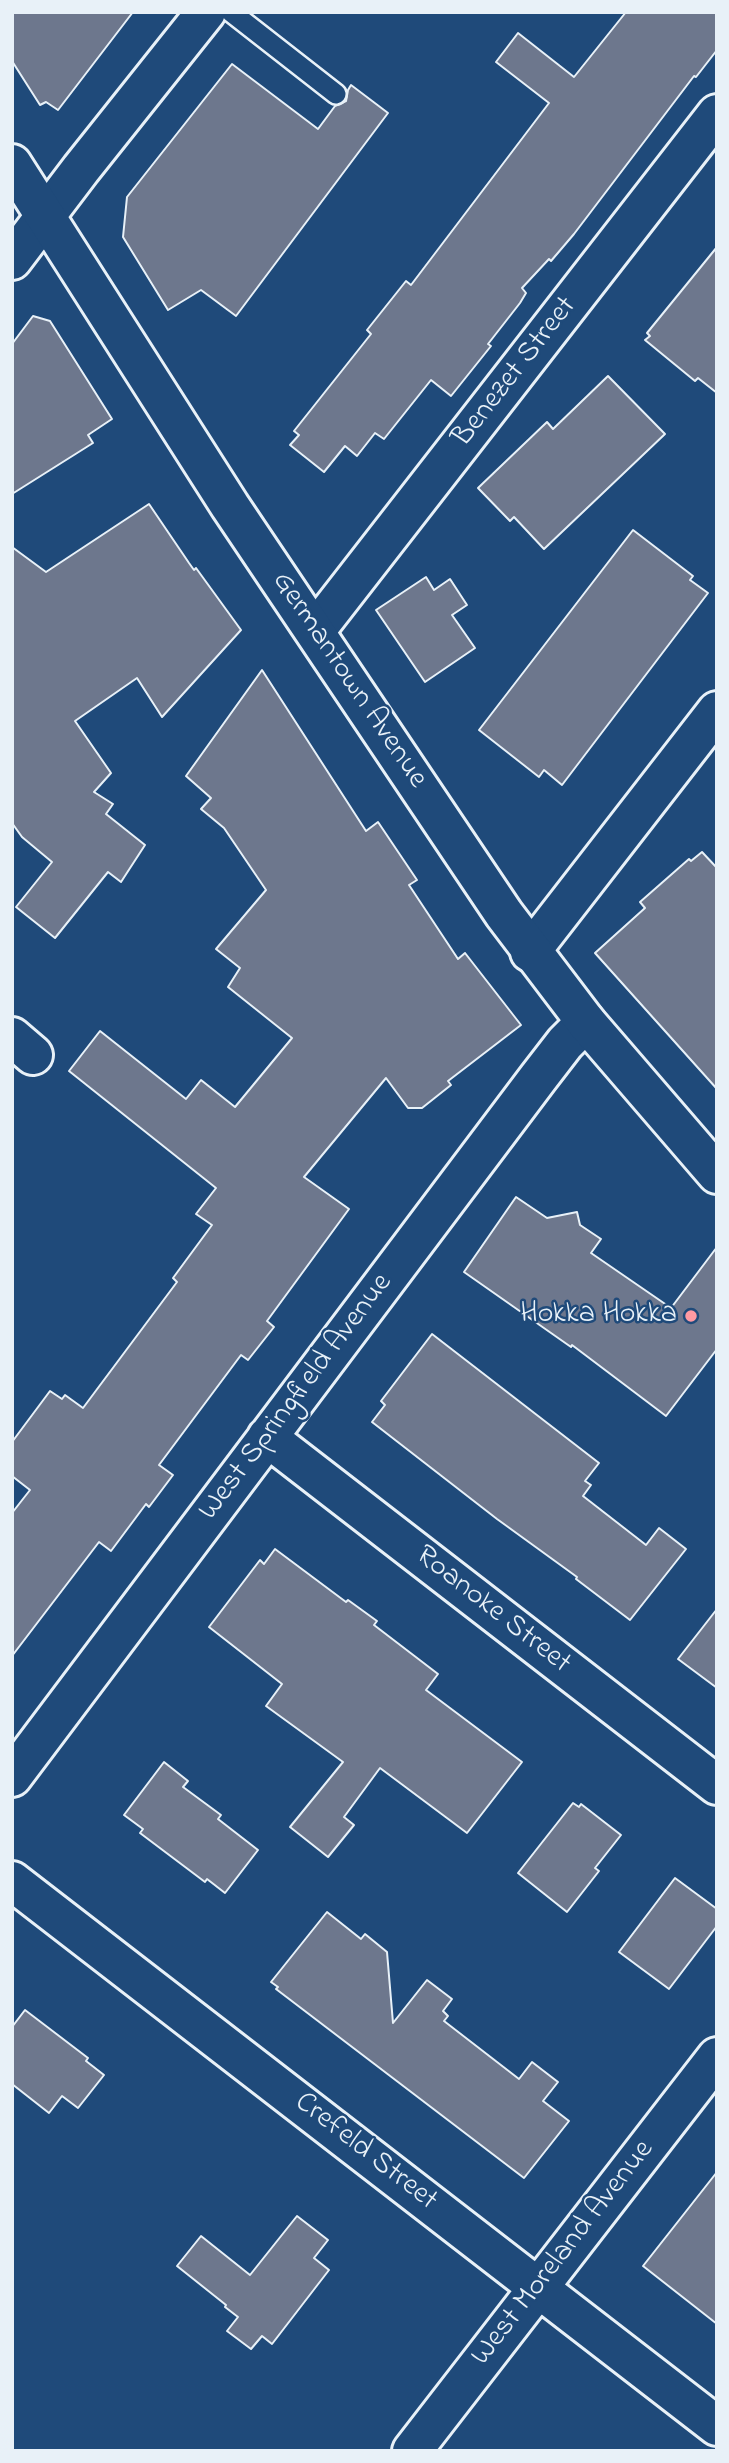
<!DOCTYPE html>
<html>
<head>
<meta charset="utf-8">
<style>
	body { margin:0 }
	#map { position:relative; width:729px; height:2463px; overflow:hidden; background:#1f4a7a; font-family:"Indie Flower",sans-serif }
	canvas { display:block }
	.frame { position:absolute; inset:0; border:14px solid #e8f1f8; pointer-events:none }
</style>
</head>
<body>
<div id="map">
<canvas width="729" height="2463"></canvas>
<div class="frame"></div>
</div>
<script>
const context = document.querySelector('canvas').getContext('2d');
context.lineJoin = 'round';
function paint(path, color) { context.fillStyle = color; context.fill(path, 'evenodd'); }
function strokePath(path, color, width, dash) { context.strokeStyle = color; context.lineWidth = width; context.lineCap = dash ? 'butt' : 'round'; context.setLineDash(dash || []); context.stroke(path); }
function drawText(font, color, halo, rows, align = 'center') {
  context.font = font + ' "Indie Flower",sans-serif'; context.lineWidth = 5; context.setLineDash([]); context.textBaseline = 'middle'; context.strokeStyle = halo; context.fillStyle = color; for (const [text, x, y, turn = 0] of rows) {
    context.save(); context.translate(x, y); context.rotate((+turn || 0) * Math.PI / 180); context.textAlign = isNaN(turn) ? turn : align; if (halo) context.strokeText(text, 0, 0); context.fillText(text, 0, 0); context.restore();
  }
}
const building = new Path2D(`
	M 12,12 L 133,12 L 58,110 L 46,102 L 40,105 L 12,61 Z
	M 626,12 L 717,12 L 717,50 L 696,77 L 694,76 L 574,234 L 551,261 L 549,259 L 522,288 L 526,293 L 520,303 L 488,344 L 491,346 L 451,396 L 431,380 L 384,439 L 375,433 L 357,456 L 345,446 L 324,472 L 290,445 L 299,435 L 294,431 L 371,334 L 367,330 L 406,281 L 411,285 L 549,103 L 496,62 L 518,33 L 574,77 Z
	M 232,64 L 318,129 L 335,106 L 346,101 L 348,90 L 351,85 L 388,113 L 236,316 L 201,290 L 168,310 L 123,237 L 127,197 Z
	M 717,247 L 717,393 L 698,378 L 695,381 L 645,340 L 650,336 L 647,333 Z
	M 33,316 L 50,321 L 112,419 L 88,435 L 93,443 L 12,494 L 12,344 Z
	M 608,376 L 665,434 L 544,549 L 514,517 L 510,521 L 478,488 L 547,422 L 553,429 Z
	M 149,504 L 189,563 L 194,570 L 196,568 L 241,630 L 162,717 L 137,678 L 75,721 L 111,773 L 94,792 L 113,804 L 106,814 L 145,845 L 121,882 L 108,872 L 55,938 L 16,907 L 52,862 L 22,837 L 12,823 L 12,547 L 46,572 Z
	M 633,530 L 693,576 L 690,580 L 708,593 L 562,785 L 544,770 L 539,777 L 479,730 Z
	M 426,577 L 434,590 L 450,579 L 467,605 L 452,615 L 475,648 L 425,682 L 376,610 Z
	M 262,670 L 366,831 L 378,822 L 417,880 L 409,885 L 458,959 L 465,953 L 521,1025 L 448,1081 L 451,1085 L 422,1108 L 408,1108 L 386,1078 L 304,1177 L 349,1209 L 267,1321 L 274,1327 L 248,1360 L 241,1355 L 159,1465 L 173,1475 L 149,1507 L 146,1504 L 111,1551 L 99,1542 L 12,1656 L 12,1513 L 30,1490 L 12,1476 L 12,1442 L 50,1391 L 62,1399 L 65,1395 L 83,1408 L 177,1282 L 173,1278 L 212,1225 L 196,1214 L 216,1188 L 69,1071 L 100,1031 L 186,1099 L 201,1080 L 235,1107 L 292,1038 L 228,987 L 240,968 L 216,949 L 266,890 L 224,828 L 201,809 L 211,798 L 186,776 Z
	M 702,852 L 717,868 L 717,1089 L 595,953 L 645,908 L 640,902 L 689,859 L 691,861 Z
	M 516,1197 L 547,1218 L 577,1212 L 580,1225 L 601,1239 L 591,1253 L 671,1308 L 717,1247 L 717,1349 L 666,1416 L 572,1345 L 571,1347 L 464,1272 Z
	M 432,1334 L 599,1463 L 585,1481 L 591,1485 L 583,1496 L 646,1545 L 659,1528 L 686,1549 L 630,1620 L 576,1579 L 577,1577 L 497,1519 L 372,1422 L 385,1405 L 381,1401 Z
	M 275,1549 L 346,1602 L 348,1600 L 377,1621 L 374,1625 L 438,1674 L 426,1690 L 522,1762 L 467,1833 L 380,1768 L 344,1817 L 354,1825 L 328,1857 L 290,1827 L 343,1762 L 266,1706 L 282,1684 L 209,1627 L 260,1560 L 264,1564 Z
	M 717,1609 L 717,1688 L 678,1659 Z
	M 164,1762 L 188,1781 L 183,1787 L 221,1815 L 218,1819 L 258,1850 L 225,1893 L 207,1879 L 205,1882 L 140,1833 L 143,1829 L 124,1815 Z
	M 573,1803 L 579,1807 L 581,1804 L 621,1835 L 595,1868 L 599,1871 L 567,1912 L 518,1873 Z
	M 675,1878 L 717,1909 L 717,1926 L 669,1989 L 619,1952 Z
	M 327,1912 L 361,1939 L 365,1934 L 387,1952 L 393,2023 L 427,1980 L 452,1999 L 443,2011 L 448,2016 L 444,2021 L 519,2079 L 532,2062 L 558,2082 L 543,2101 L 569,2121 L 524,2178 L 276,1989 L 278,1987 L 271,1982 Z
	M 25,2010 L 88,2058 L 86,2061 L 104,2075 L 78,2108 L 62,2096 L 49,2113 L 12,2084 L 12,2027 Z
	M 717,2172 L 717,2324 L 643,2266 Z
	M 297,2216 L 328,2240 L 314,2258 L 329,2270 L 272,2344 L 262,2336 L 251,2349 L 227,2331 L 238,2317 L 225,2307 L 226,2305 L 177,2266 L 201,2236 L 250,2275 Z`);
const lane = new Path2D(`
	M 231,12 L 336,94`);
const street = new Path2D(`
	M 12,260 L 81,169 L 206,12
	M 315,631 L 717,114
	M 530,952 L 717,711
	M 12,1037 L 33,1055
	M 267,1437 L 717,1785
	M 12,1777 L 538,1078 L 565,1043 L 586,1022
	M 12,1881 L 717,2426
	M 412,2451 L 717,2057`);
const primary = new Path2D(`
	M 12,164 L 230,506 L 504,914 L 586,1022 L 717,1174`);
const markers = [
	[691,1316,7,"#ff9aa2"]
];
const streetNames = [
	["Benezet Street",516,373,-52],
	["Germantown Avenue",348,681,56],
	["West Springfield Avenue",297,1398,-53],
	["Roanoke Street",492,1611,38],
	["Crefeld Street",365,2153,38],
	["West Moreland Avenue",564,2254,-52]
];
const poiNames = [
	["Hokka Hokka",677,1316]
];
paint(building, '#6d778d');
strokePath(building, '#e8f1f8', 2);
strokePath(lane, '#e8f1f8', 24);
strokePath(street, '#e8f1f8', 44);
strokePath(primary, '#e8f1f8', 44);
strokePath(lane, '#1f4a7a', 19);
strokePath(street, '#1f4a7a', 38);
strokePath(primary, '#1f4a7a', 38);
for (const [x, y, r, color] of markers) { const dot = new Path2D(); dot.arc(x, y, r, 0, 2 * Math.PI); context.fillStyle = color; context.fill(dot); strokePath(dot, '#1f4a7a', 2.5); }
drawText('30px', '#e8f1f8', '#1f4a7a', streetNames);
drawText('30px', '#e8f1f8', '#1f4a7a', poiNames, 'right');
</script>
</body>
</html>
